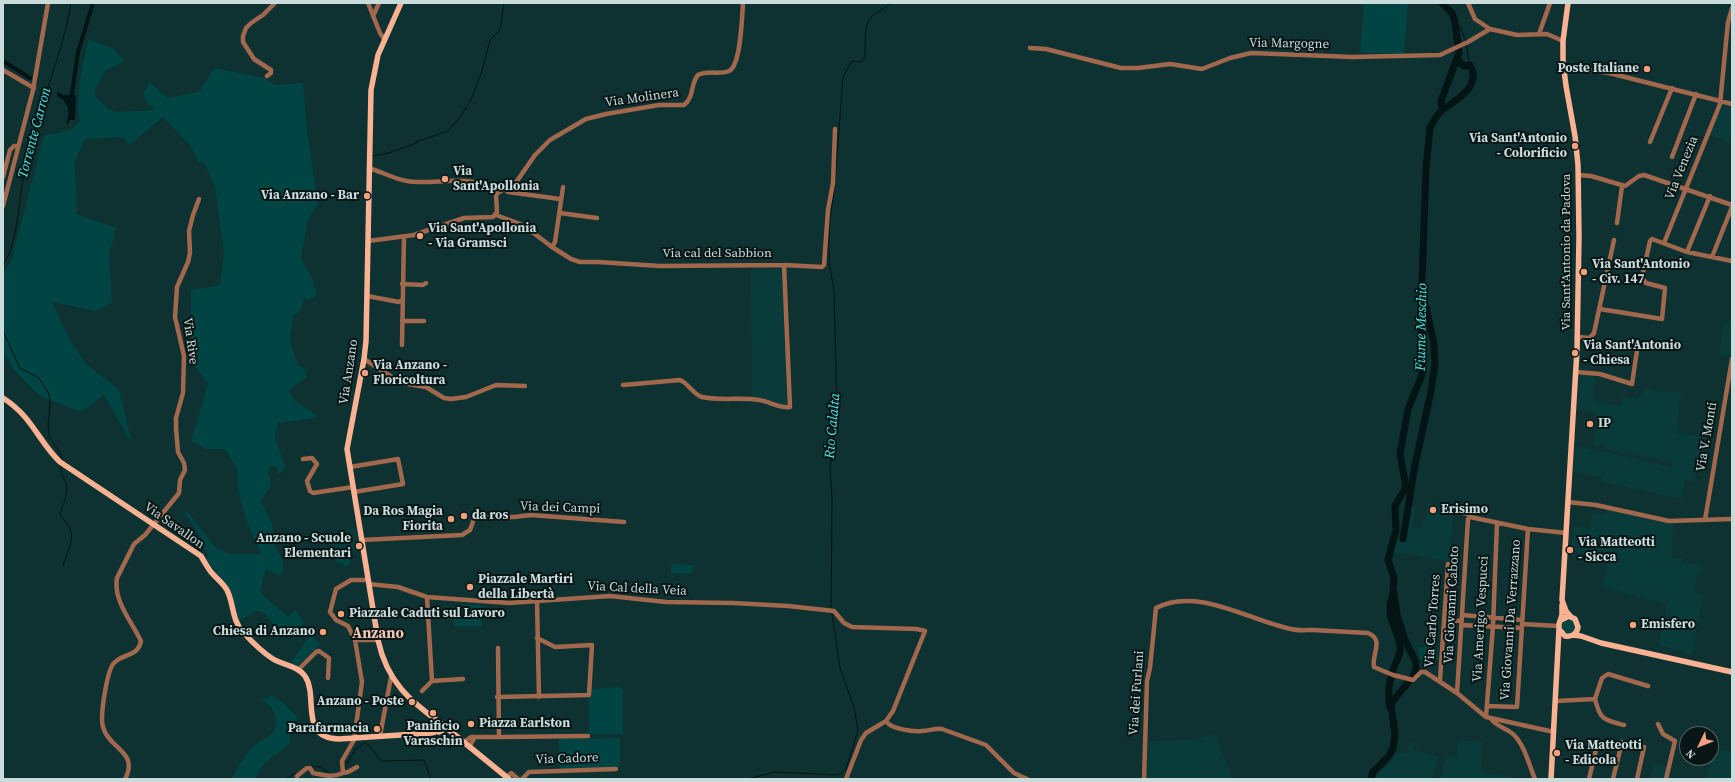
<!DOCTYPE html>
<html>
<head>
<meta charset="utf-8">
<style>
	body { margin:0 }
	#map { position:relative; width:1735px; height:782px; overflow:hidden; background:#0e3131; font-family:"Source Serif 4",serif }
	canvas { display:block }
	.frame { position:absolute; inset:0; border:4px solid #c9dbda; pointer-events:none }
	.north { position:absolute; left:1679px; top:726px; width:40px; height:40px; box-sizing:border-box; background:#081616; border:1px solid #556564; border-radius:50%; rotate:227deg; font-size:11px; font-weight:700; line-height:16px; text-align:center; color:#c9dbda }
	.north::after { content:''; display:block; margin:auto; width:14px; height:18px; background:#f1a17e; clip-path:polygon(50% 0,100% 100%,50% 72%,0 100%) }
</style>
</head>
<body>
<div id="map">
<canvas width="1735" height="782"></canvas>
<div class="frame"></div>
<div class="north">N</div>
</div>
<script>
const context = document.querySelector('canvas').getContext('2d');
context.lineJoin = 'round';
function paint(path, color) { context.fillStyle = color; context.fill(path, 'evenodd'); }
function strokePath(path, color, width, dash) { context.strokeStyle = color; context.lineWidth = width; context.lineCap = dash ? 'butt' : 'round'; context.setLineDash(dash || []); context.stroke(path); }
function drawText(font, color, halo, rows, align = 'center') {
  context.font = font + ' "Source Serif 4",serif'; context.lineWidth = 4; context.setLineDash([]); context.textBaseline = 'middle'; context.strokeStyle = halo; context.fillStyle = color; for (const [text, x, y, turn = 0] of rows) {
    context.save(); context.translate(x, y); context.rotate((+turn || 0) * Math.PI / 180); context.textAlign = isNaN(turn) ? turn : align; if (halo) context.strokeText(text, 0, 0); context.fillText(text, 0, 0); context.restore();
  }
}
const built = new Path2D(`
	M 1725,105 L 1732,109 L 1732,143 L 1709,135 L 1721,106 Z
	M 752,268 L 783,269 L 787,406 L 752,397 L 751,293 L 751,270 Z
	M 1732,302 L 1732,356 L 1719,354 L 1724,324 L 1729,324 Z
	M 1580,373 L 1589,373 L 1589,377 L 1596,377 L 1593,401 L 1595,401 L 1621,406 L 1622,396 L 1638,399 L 1639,396 L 1642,396 L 1645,388 L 1659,392 L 1681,392 L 1677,433 L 1703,437 L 1695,482 L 1685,480 L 1682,499 L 1611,484 L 1602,481 L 1602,477 L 1573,472 L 1575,446 L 1672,467 L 1672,462 L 1605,449 L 1605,445 L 1598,444 L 1597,447 L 1594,446 L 1596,413 L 1577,409 Z
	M 1428,503 L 1453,508 L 1450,562 L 1414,555 L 1392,553 L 1396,539 L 1405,541 L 1411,506 L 1416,507 L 1412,527 L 1420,529 L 1422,520 L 1425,520 Z
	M 1607,508 L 1673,524 L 1672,558 L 1682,558 L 1682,563 L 1702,564 L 1701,572 L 1698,572 L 1694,592 L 1703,595 L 1692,655 L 1659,645 L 1661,630 L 1668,630 L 1671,616 L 1665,614 L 1667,604 L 1601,587 L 1608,561 L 1607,559 L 1572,551 L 1573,526 L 1589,528 L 1593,513 L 1605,515 Z
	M 356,528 L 359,552 L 355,551 L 338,553 L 329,548 L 327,533 Z
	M 1214,734 L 1216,736 L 1233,779 L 1145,779 L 1146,741 L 1191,740 Z
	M 1458,740 L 1482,742 L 1481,772 L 1522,779 L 1440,779 L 1447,756 L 1457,758 Z
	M 1409,742 L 1414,743 L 1413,749 L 1438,757 L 1432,779 L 1375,779 L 1378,774 L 1391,762 L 1398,752 L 1409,753 Z
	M 1713,748 L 1732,752 L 1732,779 L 1706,779 Z
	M 1653,764 L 1668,766 L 1665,779 L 1650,779 Z`);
const green = new Path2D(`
	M 1364,3 L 1408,3 L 1404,54 L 1360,53 Z
	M 89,39 L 113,48 L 124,60 L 120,64 L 106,70 L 95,89 L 96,97 L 108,109 L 116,112 L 155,110 L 146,101 L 143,93 L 150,82 L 168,98 L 199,92 L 214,68 L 264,78 L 275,85 L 303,83 L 307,130 L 318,204 L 308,220 L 301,258 L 312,278 L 317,295 L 308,300 L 305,297 L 300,311 L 293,316 L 290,341 L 298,365 L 305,369 L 307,377 C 302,382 293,386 289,392 L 295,401 L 317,415 L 315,418 L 278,423 L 275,437 L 285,466 L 281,473 L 278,473 L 276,466 L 271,466 L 268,473 L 271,479 L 270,483 L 271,487 L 267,491 L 261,502 L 272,524 L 275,547 L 283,560 L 284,570 L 280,576 L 266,569 L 260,592 L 288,617 L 296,610 L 304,623 C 285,644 277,628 263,612 L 257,611 L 239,621 L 230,590 L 206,559 L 208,554 L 202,544 L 203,541 L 184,512 L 188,512 L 215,547 L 230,554 L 261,554 L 247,523 L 238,491 L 237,469 L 225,449 L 206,449 L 191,441 L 208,384 L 192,363 L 191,290 L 220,285 L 224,254 L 215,188 L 204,162 L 198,162 L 191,146 L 163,117 L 129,145 L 123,137 L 85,139 L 75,162 L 77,214 L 116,228 L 109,256 L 112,303 L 96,311 L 52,302 L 70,340 L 87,365 L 119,389 L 132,444 L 104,395 L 81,412 L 40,396 L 14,370 L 3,351 L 3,273 L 11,261 L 44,135 C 59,133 71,133 80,121 C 75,95 82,65 89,39 Z
	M 338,554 L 351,560 L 348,567 L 335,561 Z
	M 671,564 L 693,565 L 692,574 L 671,573 Z
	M 481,604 L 482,626 L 454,626 L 453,605 Z
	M 1566,619 L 1572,619 L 1576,623 L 1575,631 L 1569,634 L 1562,631 L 1561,624 Z
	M 310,635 L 320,644 L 297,667 L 290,664 Z
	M 1418,647 L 1438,648 L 1437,661 L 1420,660 Z
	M 620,687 L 623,690 L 623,734 L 589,734 L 589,697 L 592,697 L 592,689 Z
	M 270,696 L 273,696 L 286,705 L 298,718 L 292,724 L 290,729 L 290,743 C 275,756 265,760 255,779 L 231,779 C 238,768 243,757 252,748 C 263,735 280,738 275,716 C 273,708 269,704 261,701 Z
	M 620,738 L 620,767 L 560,769 L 559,739 Z`);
const water = new Path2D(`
	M 58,92 L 63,95 L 76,95 L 75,120 L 70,120 L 68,124 L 66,123 C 71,112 68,101 57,96 Z`);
const stream = new Path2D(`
	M 1456,23 L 1459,25 L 1466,41
	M 1466,44 L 1470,65
	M 416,142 L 448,131 L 457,121 L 470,102 L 482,71 L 490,40 L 500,30 L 504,3
	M 373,156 L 388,153 L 417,143
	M 835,182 L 843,77 L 852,61 L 860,62 L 863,60 L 865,56 C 866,44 863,24 872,16 C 878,11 885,9 890,3
	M 3,264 C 16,250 19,204 22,185 C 30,122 61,65 71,3
	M 3,331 L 20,368 L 39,378 L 49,394 L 50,403 L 48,424 L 49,436 L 61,455 L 61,460
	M 61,465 C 60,474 63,476 66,483 C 69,492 63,505 60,514 C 62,519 66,522 69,526 C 76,540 66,553 63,566
	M 831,608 L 832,498 L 830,470 L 837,409 L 834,290 L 829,262 L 829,239 L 830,217 L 835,185
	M 306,766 L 321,767 L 330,774
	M 345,767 L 355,750 L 364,743 C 374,746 374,755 382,761 L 424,760 L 431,779
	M 285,779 L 297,773
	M 748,779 L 775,772 L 838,775 L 846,769 L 858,730 L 854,707 L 840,668 L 832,614`);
const canal = new Path2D(`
	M 3,61 L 30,78
	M 71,100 L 78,52 L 93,3`);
const river = new Path2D(`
	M 1442,110 C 1456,101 1482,86 1470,65 L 1464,66 L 1457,60
	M 1403,539 L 1415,465 L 1431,391 L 1435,363 L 1434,344 L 1426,307 L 1423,302
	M 1390,707 C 1387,692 1389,679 1395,665 C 1397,659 1401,654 1400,647 C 1398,625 1384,620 1393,594
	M 1371,779 L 1373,772 L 1389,756 L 1393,748 L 1395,735 L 1391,704 L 1396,697 L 1412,678 L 1416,670 L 1416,662 L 1405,640 L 1397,615 L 1393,587 L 1394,578 L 1388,560 L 1396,530 L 1395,506 L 1406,487 L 1400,454 L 1402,443 L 1408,409 L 1422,375 L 1421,310 L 1426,168 L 1430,128 L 1436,117 L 1442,110 L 1441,101 L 1459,53 L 1455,22 L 1452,13 L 1442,3`);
const minor = new Path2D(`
	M 368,3 L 380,33 L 384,39
	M 1468,3 L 1475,19 L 1490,29
	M 373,16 L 379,3
	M 1539,34 L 1550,3
	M 1030,48 L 1046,49 L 1121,68 L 1138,68 L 1170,64 L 1202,69 L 1230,58 L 1251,53 L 1353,57 L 1440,55 L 1468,42 L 1490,29 L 1517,35 L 1547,34 L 1563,41
	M 1564,66 L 1609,73 L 1732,104
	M 3,70 L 34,88
	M 267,76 L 271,73 L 271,70 L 254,59 L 243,42 L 243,36 L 246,28 L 251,23 L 263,15 L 275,3
	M 1650,142 L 1672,88
	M 1672,157 L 1696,94
	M 1579,175 L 1591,176 L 1625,186 L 1639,176 L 1644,175 L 1732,205
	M 3,177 L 10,150 L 14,146 L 18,146
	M 504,189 L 508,192 L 560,199 L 561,201 L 555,242 L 552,247
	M 496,194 L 517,181 L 535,155 L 550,140 L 586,119 L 606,114 L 659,105 L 684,105 C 695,96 690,84 698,75 C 708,70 719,75 729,71 C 741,66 742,16 743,3
	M 561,201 L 563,187
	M 3,206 L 33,90 L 48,3
	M 560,213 L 597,218
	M 496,215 L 523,225 L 552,247 L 571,259 L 580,262 L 598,262 L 660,266 L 784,265 L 790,407 C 780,409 769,401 759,400 C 743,397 717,401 702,397 C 693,394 689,384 680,380 L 623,385
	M 1617,223 L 1622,186
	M 368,241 L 414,235 L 464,218 L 493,217 L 497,212 L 496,194 C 477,171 433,186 407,181 C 394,179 382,172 369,168
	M 1664,243 L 1720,104 L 1728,22 L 1732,8
	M 1687,252 L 1710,196
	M 1712,257 L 1732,207
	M 784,265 L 822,267 L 824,265 L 828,210 L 833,183 L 835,129
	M 402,284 L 423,285 L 426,283
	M 367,296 L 399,302 L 402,300
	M 1600,309 L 1662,319 L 1665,288 L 1646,283 L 1642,277 L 1650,241 L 1652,239 L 1687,252 L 1732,261
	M 402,321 L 424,321
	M 1577,337 L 1590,338 L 1594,333 L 1614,240
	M 402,345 L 404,237
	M 364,359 L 401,383 L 426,387 L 444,398 L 451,399 L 466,397 L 496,385 L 525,386
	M 1576,372 L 1600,374 L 1632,384 L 1638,344
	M 303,459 L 312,458 L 317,464 L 307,481 L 310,491 L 313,493 L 353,487
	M 350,467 L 398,459 L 403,484 L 354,492
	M 1568,502 L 1596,505 L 1669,521 L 1732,519
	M 1452,510 L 1468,514 L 1470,517
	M 1705,520 L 1732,359
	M 362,540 L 462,535 L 470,530 L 474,519 L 479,517 L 514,517 L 531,515 L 624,522
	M 368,580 L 351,580 L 336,589 L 330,612 L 336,620 L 348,626 L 355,640 L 378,640
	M 369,584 L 398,587 L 427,597 L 509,603 L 610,596 L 666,602 L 733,603 L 788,606 L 834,611 L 844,623 L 852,627 L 917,629 L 925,631 L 893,711 L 886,721 L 866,733 L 861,740 L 846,779
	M 427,597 L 432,681 L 463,679
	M 537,601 L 539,697
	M 1462,615 L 1522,620
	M 1444,620 L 1462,621
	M 1522,624 L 1558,626
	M 1462,625 L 1521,628
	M 298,670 L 316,652 L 319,651 L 329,658 L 328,678
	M 1440,680 L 1448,564
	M 422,691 L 432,681
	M 1457,693 L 1468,519 L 1470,517 L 1528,529 L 1566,533
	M 497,697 L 589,695 L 592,645 L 555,647 L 537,638
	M 1595,699 L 1602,678 L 1608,674 L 1648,686
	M 1556,701 L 1595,699 C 1600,720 1604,720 1624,725
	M 1487,706 L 1517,707 L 1528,529
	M 1486,717 L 1493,626 L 1497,523
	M 1491,719 C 1497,727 1507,728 1514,735 C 1525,746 1529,765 1535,779
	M 886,721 C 890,729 914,732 922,731 C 929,731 935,728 942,729 L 986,745 L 1014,773 L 1027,779
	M 1658,724 L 1663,734 L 1675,741 L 1666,779
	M 380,736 L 391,677
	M 499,737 L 588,736
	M 464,742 L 471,737 L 499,737 L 498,648
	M 469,747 L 475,737
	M 343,773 L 348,772 L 357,767
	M 297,776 L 307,768 L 310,768 L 313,773 C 324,775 332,778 343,773 L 342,761 L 354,740 L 362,682 L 355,640
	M 507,777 L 511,773 L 518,779
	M 125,779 C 141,749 102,749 102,719 C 102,708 107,670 114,663 C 123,653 138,657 141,641 C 132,622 113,601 117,578 L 134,544 L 145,535 L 179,493 L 180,480 L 185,470 L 184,463 L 178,452 L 176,428 L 176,418 L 183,393 L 184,356 L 175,317 L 177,287 L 188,262 L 190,253 L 189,231 L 193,215 L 199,199
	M 522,779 L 529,772 L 616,769
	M 1144,779 L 1147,681 L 1150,668 L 1156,608 C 1197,586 1250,621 1291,629 C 1298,631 1306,630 1313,630 C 1331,631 1349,632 1368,633 C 1385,640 1371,655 1374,667 L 1393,675 L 1413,680 L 1421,672 L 1425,672 L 1457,693 L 1486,717 L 1554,732
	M 1589,779 L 1598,741
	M 1613,779 L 1622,742
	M 1637,779 L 1644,747`);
const major = new Path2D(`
	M 401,3 L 378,55 L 371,90 L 366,341 L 364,359 L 347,449 L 378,640 C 387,682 410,701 443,725 L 443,730 L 439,732 L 436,729 L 435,727 L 440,723
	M 1568,3 L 1563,41 L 1563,61 L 1566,86 L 1575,136 L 1578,165 L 1579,237 L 1577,350 L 1562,600 L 1566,611 L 1571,617
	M 3,398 C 11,403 18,409 25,417 C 37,431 46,449 60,462 L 201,556 C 204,561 207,567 211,572 C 216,578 223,583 227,590 C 234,604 232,621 243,632 C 252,642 262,652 273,659 C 283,665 298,666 305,676 C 319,697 298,738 339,739 L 431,733 L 438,731
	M 1561,620 L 1569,616 L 1575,619 L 1578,627 C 1577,634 1572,637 1565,636 L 1559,629 L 1559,624 L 1562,615 L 1562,605
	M 1573,635 L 1581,636 L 1601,643 L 1732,672
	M 444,726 L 509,779
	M 1551,779 L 1559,629`);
const markers = [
	[1647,69,4,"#f1a17e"],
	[1575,146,4,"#f1a17e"],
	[445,179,4,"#f1a17e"],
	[367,196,4,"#f1a17e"],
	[420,236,4,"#f1a17e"],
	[1584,272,4,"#f1a17e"],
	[1575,353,4,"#f1a17e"],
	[365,373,4,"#f1a17e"],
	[1590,424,4,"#f1a17e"],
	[1433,510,4,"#f1a17e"],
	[464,516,4,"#f1a17e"],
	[451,519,4,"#f1a17e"],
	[359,546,4,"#f1a17e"],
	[1570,550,4,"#f1a17e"],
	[470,587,4,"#f1a17e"],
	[341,614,4,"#f1a17e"],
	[1633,625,4,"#f1a17e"],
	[323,632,4,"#f1a17e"],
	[412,702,4,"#f1a17e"],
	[433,713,4,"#f1a17e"],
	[471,724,4,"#f1a17e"],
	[377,729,4,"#f1a17e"],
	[1557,753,4,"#f1a17e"]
];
const streetNames = [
	["Via Margogne",1289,44,1],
	["Via Molinera",642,98,-8],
	["Via Venezia",1682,168,-68],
	["Via Sant'Antonio da Padova",1567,252,-90],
	["Via cal del Sabbion",717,254],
	["Via Rive",190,341,82],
	["Via Anzano",349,372,-81],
	["Via V. Monti",1707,437,-80],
	["Via dei Campi",560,508,2],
	["Via Savallon",174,526,35],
	["Via Cal della Veia",637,589,3],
	["Via Giovanni Caboto",1452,605,-87],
	["Via Amerigo Vespucci",1481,619,-87],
	["Via Giovanni Da Verrazzano",1511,620,-86],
	["Via Carlo Torres",1433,621,-86],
	["Via dei Furlani",1137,693,-86],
	["Via Cadore",567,759,-2]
];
const poiNames = [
	["Poste Italiane",1639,69,"right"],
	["Via Sant'Antonio",1567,139,"right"],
	["- Colorificio",1567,154,"right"],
	["Via",453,172],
	["Sant'Apollonia",453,187],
	["Via Anzano - Bar",359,196,"right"],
	["Via Sant'Apollonia",428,229],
	["- Via Gramsci",428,244],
	["Via Sant'Antonio",1592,265],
	["- Civ. 147",1592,280],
	["Via Sant'Antonio",1583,346],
	["- Chiesa",1583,361],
	["Via Anzano -",373,366],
	["Floricoltura",373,381],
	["IP",1598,424],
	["Erisimo",1441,510],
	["Da Ros Magia",443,512,"right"],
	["Fiorita",443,527,"right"],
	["da ros",472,516],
	["Anzano - Scuole",351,539,"right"],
	["Elementari",351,554,"right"],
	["Via Matteotti",1578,543],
	["- Sicca",1578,558],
	["Piazzale Martiri",478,580],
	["della Libertà",478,595],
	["Piazzale Caduti sul Lavoro",349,614],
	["Emisfero",1641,625],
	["Chiesa di Anzano",315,632,"right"],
	["Anzano - Poste",404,702,"right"],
	["Piazza Earlston",479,724],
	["Panificio",433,727,"center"],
	["Varaschin",433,742,"center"],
	["Parafarmacia",369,729,"right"],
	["Via Matteotti",1565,746],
	["- Edicola",1565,761]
];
const waterNames = [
	["Torrente Carron",35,133,-75],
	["Fiume Meschio",1422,327,-89],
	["Rio Calalta",833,426,-85]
];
const quarterNames = [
	["Anzano",378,634]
];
paint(built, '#093b3a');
paint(green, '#004443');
paint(water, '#031414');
strokePath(stream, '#031414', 1);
strokePath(canal, '#031414', 4);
strokePath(river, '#031414', 7);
strokePath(minor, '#a2684e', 4.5);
strokePath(major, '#fab293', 5.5);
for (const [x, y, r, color] of markers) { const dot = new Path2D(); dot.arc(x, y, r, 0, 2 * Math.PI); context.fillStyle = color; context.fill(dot); strokePath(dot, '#081616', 1.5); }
drawText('13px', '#c9dbda', '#081616', streetNames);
drawText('bold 13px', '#c9dbda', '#081616', poiNames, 'left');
drawText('italic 14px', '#4be4e2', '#081616', waterNames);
drawText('bold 15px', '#f5c6b2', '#081616', quarterNames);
</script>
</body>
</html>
